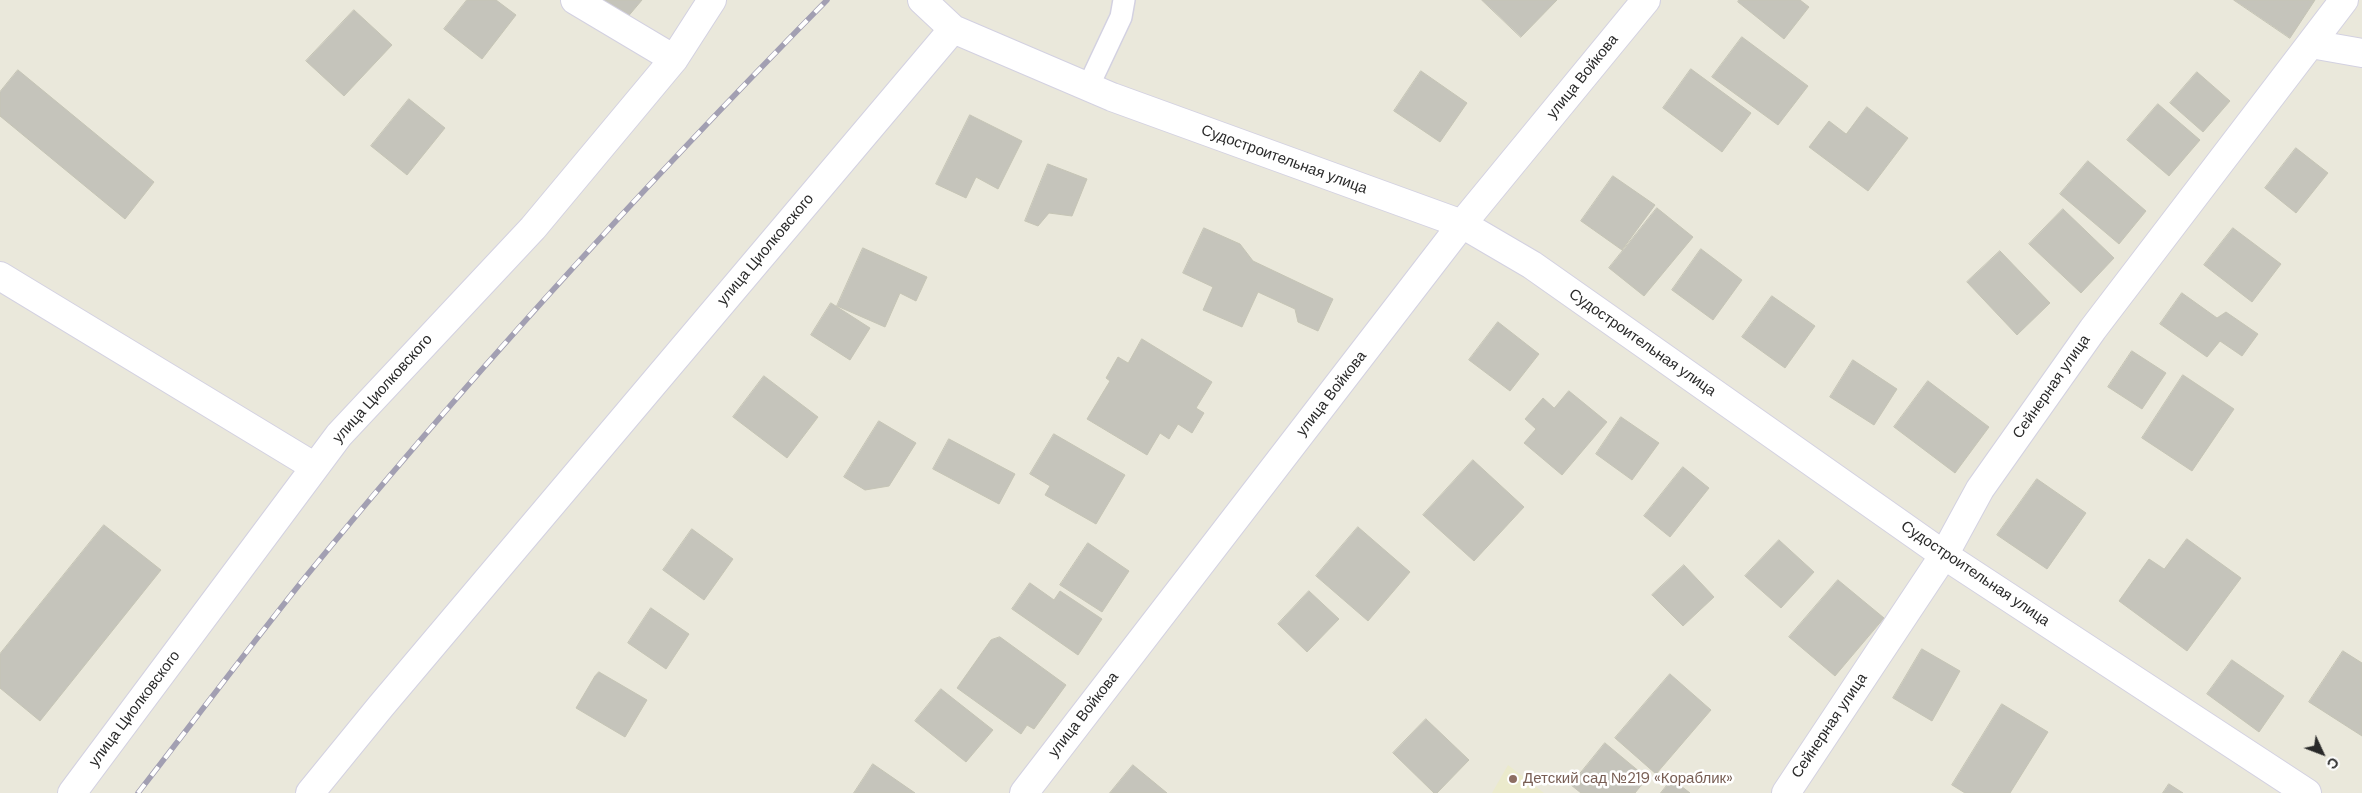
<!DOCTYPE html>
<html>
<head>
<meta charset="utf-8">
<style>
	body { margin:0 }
	#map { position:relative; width:2362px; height:793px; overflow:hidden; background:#eae8db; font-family:"DM Sans",sans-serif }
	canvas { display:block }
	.north { position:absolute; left:2297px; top:728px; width:50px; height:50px; -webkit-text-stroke:4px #fff; paint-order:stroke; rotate:133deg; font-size:14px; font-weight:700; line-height:20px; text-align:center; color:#292929 }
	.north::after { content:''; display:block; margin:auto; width:18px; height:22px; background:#292929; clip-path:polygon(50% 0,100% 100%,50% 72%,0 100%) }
</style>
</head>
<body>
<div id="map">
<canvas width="2362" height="793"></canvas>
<div class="north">С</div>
</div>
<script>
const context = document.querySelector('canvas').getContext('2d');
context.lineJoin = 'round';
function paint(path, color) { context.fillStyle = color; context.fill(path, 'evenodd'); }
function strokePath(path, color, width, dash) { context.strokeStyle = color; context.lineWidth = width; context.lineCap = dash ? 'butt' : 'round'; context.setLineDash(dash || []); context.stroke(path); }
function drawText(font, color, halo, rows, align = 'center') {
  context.font = font + ' "DM Sans",sans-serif'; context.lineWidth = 5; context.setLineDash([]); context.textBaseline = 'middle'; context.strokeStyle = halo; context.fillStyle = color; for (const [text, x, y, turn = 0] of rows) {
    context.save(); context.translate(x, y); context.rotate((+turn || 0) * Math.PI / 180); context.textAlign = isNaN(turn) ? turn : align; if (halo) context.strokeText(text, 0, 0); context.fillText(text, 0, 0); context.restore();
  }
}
const education = new Path2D(`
	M 1508,765 L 1544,793 L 1492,793 Z`);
const building = new Path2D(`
	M 467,0 L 496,0 L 516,15 L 482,59 L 444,29 Z
	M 591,0 L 642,0 L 620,26 Z
	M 1482,0 L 1557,0 L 1521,37 Z
	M 1739,0 L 1800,0 L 1809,7 L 1784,39 L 1738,2 Z
	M 2234,0 L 2315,0 L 2290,38 Z
	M 354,10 L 392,45 L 344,96 L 306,61 Z
	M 1742,37 L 1808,86 L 1778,125 L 1712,77 Z
	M 1691,69 L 1751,113 L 1722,152 L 1663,108 Z
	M 18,70 L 154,182 L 125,219 L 0,116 L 0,92 Z
	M 1421,71 L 1467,103 L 1440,142 L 1394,111 Z
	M 2197,72 L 2230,101 L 2203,132 L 2170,103 Z
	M 409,99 L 445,128 L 407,175 L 371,146 Z
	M 2158,104 L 2200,140 L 2169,176 L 2127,140 Z
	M 1867,107 L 1908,138 L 1868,191 L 1809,147 L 1829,121 L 1846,134 Z
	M 970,115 L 1022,141 L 998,189 L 976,177 L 966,198 L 936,184 Z
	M 2296,148 L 2328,173 L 2296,213 L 2265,188 Z
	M 2088,161 L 2146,211 L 2119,244 L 2060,194 Z
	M 1048,164 L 1087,179 L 1072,216 L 1049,213 L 1038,226 L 1025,221 Z
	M 1613,176 L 1655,205 L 1622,250 L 1581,221 Z
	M 1657,208 L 1693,237 L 1644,296 L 1609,268 Z
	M 2063,209 L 2114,258 L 2081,293 L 2029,244 Z
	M 1204,228 L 1240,244 L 1253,261 L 1333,299 L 1318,331 L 1298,322 L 1295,309 L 1258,292 L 1242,327 L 1203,310 L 1213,287 L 1183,273 Z
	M 2233,228 L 2281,264 L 2252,302 L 2204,265 Z
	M 863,248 L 927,277 L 916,301 L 900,293 L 885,327 L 837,306 Z
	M 1701,249 L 1742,280 L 1713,320 L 1672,290 Z
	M 2000,251 L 2050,303 L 2017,335 L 1967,282 Z
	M 2182,293 L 2217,318 L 2226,312 L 2258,334 L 2242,356 L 2220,341 L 2207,357 L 2160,324 Z
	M 1772,296 L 1815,326 L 1785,368 L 1742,337 Z
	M 831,303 L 870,328 L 850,360 L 811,335 Z
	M 1498,322 L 1539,354 L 1510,391 L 1469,360 Z
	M 1142,339 L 1212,382 L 1196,408 L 1204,413 L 1192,433 L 1178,424 L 1169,439 L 1160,433 L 1147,455 L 1087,419 L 1110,381 L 1106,378 L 1118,357 L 1128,363 Z
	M 2132,351 L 2166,373 L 2142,409 L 2108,387 Z
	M 1853,360 L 1897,389 L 1874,425 L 1830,397 Z
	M 2183,375 L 2234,409 L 2192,471 L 2142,438 Z
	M 764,376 L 818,417 L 787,458 L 733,417 Z
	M 1928,381 L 1989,427 L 1955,473 L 1894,427 Z
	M 1569,391 L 1607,422 L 1562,475 L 1524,443 L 1536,429 L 1525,419 L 1543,398 L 1554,408 Z
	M 1621,417 L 1659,443 L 1632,480 L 1596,454 Z
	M 879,421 L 916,443 L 889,486 L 865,490 L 844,477 Z
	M 1054,434 L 1125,475 L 1096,524 L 1045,495 L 1050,486 L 1030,474 Z
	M 949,439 L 1015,474 L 999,504 L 933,469 Z
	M 1473,460 L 1524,507 L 1474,561 L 1423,515 Z
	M 1683,467 L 1709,488 L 1670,537 L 1644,516 Z
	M 2037,479 L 2086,513 L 2047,569 L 1997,535 Z
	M 104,525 L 161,570 L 40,721 L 0,688 L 0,654 Z
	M 1358,527 L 1410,572 L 1368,621 L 1316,576 Z
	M 692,529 L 733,559 L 704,600 L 663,570 Z
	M 2187,539 L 2241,578 L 2187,651 L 2119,601 L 2149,559 L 2164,569 Z
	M 1779,540 L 1814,572 L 1781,608 L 1745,576 Z
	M 1088,543 L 1129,571 L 1102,612 L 1060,585 Z
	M 1684,565 L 1714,597 L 1683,626 L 1652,595 Z
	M 1838,580 L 1884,618 L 1835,676 L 1789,637 Z
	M 1030,583 L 1054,600 L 1060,591 L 1102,619 L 1078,655 L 1012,609 Z
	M 1309,591 L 1339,619 L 1307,652 L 1278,624 Z
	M 651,608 L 689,634 L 666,669 L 628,643 Z
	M 1000,637 L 1066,685 L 1034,729 L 1027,725 L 1021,734 L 957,688 L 991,640 Z
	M 1922,649 L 1960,671 L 1932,721 L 1893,698 Z
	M 2343,651 L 2362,663 L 2362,736 L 2309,702 Z
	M 2232,660 L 2284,696 L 2259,732 L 2207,694 Z
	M 599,672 L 647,700 L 625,737 L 576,708 L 595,676 Z
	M 1670,674 L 1711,710 L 1656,774 L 1615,738 Z
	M 941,689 L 993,730 L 966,762 L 915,721 Z
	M 2002,704 L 2048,732 L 2010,793 L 1965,793 L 1952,785 Z
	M 1426,719 L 1469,760 L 1437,793 L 1434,793 L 1393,753 Z
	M 1605,743 L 1647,778 L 1635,793 L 1581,793 L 1571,785 Z
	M 873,764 L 915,793 L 854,793 Z
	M 1133,765 L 1167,793 L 1110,793 Z
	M 1672,779 L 1690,793 L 1661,793 Z
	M 2169,784 L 2183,793 L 2163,793 Z`);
const lane = new Path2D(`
	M 1088,87 L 1121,17 L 1124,0`);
const street = new Path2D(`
	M 575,0 L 674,59
	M 922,0 L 953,29 L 1112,97 L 1462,224 L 1532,265 L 1944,555 L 2307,793
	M 2311,44 L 2362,53
	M 0,276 L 315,467
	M 72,793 L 339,435 L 533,228 L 674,59 L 712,0
	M 310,793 L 381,706 L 953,29
	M 1024,793 L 1462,224 L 1646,0
	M 1786,793 L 1944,555 L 1980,489 L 2093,329 L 2344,0`);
const rail = new Path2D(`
	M 138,793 C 193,722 247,650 303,580 C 468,378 644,186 827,0`);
const markers = [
	[1513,779,5,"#8d6e63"]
];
const streetNames = [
	["улица Войкова",1583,77,-51],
	["Судостроительная улица",1284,160,20],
	["улица Циолковского",766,250,-50],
	["Судостроительная улица",1642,343,35],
	["Сейнерная улица",2052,387,-55],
	["улица Циолковского",383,389,-48],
	["улица Войкова",1332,394,-52],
	["Судостроительная улица",1975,574,34],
	["улица Циолковского",135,709,-53],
	["улица Войкова",1084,715,-52],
	["Сейнерная улица",1830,726,-56]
];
const educationNames = [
	["Детский сад №219 «Кораблик»",1523,779]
];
paint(education, '#ebeacc');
paint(building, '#c5c4bb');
strokePath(building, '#c5c4b5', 1);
strokePath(lane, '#d3d1e1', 24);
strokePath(street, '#d3d1e1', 30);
strokePath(lane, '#fff', 21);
strokePath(street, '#fff', 28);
strokePath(rail, '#a29fb2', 5.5);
strokePath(rail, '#fff', 4, [11]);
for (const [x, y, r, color] of markers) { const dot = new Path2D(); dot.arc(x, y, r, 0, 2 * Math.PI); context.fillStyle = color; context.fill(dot); strokePath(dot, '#fff', 2); }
drawText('15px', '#292929', '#fff', streetNames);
drawText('15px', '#785e54', '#fff', educationNames, 'left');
</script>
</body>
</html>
